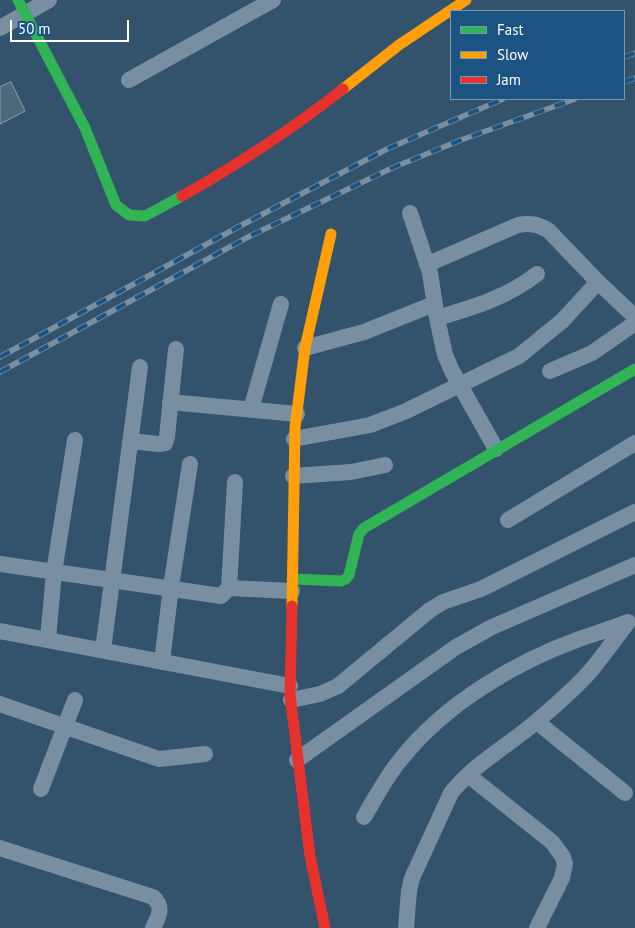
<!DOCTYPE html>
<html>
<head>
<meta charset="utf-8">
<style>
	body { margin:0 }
	#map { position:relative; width:635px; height:928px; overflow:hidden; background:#33526b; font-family:"PT Sans",sans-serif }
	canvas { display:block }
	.legend { position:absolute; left:450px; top:10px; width:175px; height:90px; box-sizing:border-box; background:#1b5483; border:1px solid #7698b5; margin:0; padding:6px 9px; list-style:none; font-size:15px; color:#fff }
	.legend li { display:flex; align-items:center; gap:10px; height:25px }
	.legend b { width:25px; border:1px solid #7698b5 }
	.scale { position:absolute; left:10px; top:20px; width:119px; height:22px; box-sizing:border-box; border:2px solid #fff; border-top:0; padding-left:6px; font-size:15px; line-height:18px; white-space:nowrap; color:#fff; -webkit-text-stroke:4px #1b5483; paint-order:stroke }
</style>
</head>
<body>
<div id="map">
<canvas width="635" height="928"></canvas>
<ul class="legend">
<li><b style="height:6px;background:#30b455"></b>Fast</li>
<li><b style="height:6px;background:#ff9f0a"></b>Slow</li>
<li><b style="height:6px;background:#e5322d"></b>Jam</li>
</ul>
<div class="scale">50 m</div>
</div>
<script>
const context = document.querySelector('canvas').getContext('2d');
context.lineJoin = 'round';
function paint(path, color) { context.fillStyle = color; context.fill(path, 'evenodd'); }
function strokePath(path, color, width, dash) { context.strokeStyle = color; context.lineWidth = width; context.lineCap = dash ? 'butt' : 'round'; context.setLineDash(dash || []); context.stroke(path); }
const building = new Path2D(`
	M 11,82 L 25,111 L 0,124 L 0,87 Z`);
const street = new Path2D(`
	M 0,28 L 49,0
	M 129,80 L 273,0
	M 410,213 L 430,273 L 437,318 L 445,355 L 452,371 L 496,449
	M 428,264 L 518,225 C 530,223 537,224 548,230 L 598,282 L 635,317
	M 437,318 C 474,307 506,298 537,274
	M 305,348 L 364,332 L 434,304
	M 550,371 L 592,353 L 635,323
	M 170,402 L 297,414
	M 251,409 L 281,304
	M 294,439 L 370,425 L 404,412 L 519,356 L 562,321 L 598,282
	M 130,441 L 159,444 L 165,443 L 167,437 L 176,349
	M 293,476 L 351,472 L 385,465
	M 508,520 L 635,443
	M 0,564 L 221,596 L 229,588 L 292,591
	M 229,588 L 235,482
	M 0,631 L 290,686
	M 48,639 L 54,572 L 75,440
	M 103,650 L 140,367
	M 162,662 L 171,587 L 190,464
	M 291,700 L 320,694 L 338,686 L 430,610 L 443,602 L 481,589 L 635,512
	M 0,704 L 159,759 L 205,754
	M 537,722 L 625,793
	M 297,760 L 456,647 L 492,627 L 635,565
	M 468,775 L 552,842 L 563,857 L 565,864 L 562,878 L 537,928
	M 41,789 L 75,700
	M 364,817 C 376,797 386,777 401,759 C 446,703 515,662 582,638 C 597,633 613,628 628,622
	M 0,848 L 153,897 C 164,907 159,916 153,928
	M 406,928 L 409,891 L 412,878 L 451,793 C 475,763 508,746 537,721 C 556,705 577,687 593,668 C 605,653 616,638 628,622`);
const fast = new Path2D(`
	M 18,0 L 85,128 L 116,205 L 129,215 L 145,216 L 182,196
	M 292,579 L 341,581 L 346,579 L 349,575 L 359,534 L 364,528 L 635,369`);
const slow = new Path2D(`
	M 343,89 L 399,45 L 466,0
	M 292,606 L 295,428 L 305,348 L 331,234`);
const jam = new Path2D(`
	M 182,196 C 239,164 292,129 343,89
	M 292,606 L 290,694 L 310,856 L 325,928`);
const rail = new Path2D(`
	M 624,57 L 635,53
	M 624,82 L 635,78
	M 0,357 L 240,226 L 387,149 L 503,99
	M 0,372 L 250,236 L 392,168 L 461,140 L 575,99`);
paint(building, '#4e687c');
strokePath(building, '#8da0af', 1);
strokePath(street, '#798ea1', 16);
strokePath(fast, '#30b455', 11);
strokePath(slow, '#ff9f0a', 11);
strokePath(jam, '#e5322d', 11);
strokePath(rail, '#7a8fa1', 5.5);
strokePath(rail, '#1b5483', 4, [11]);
</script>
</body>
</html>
